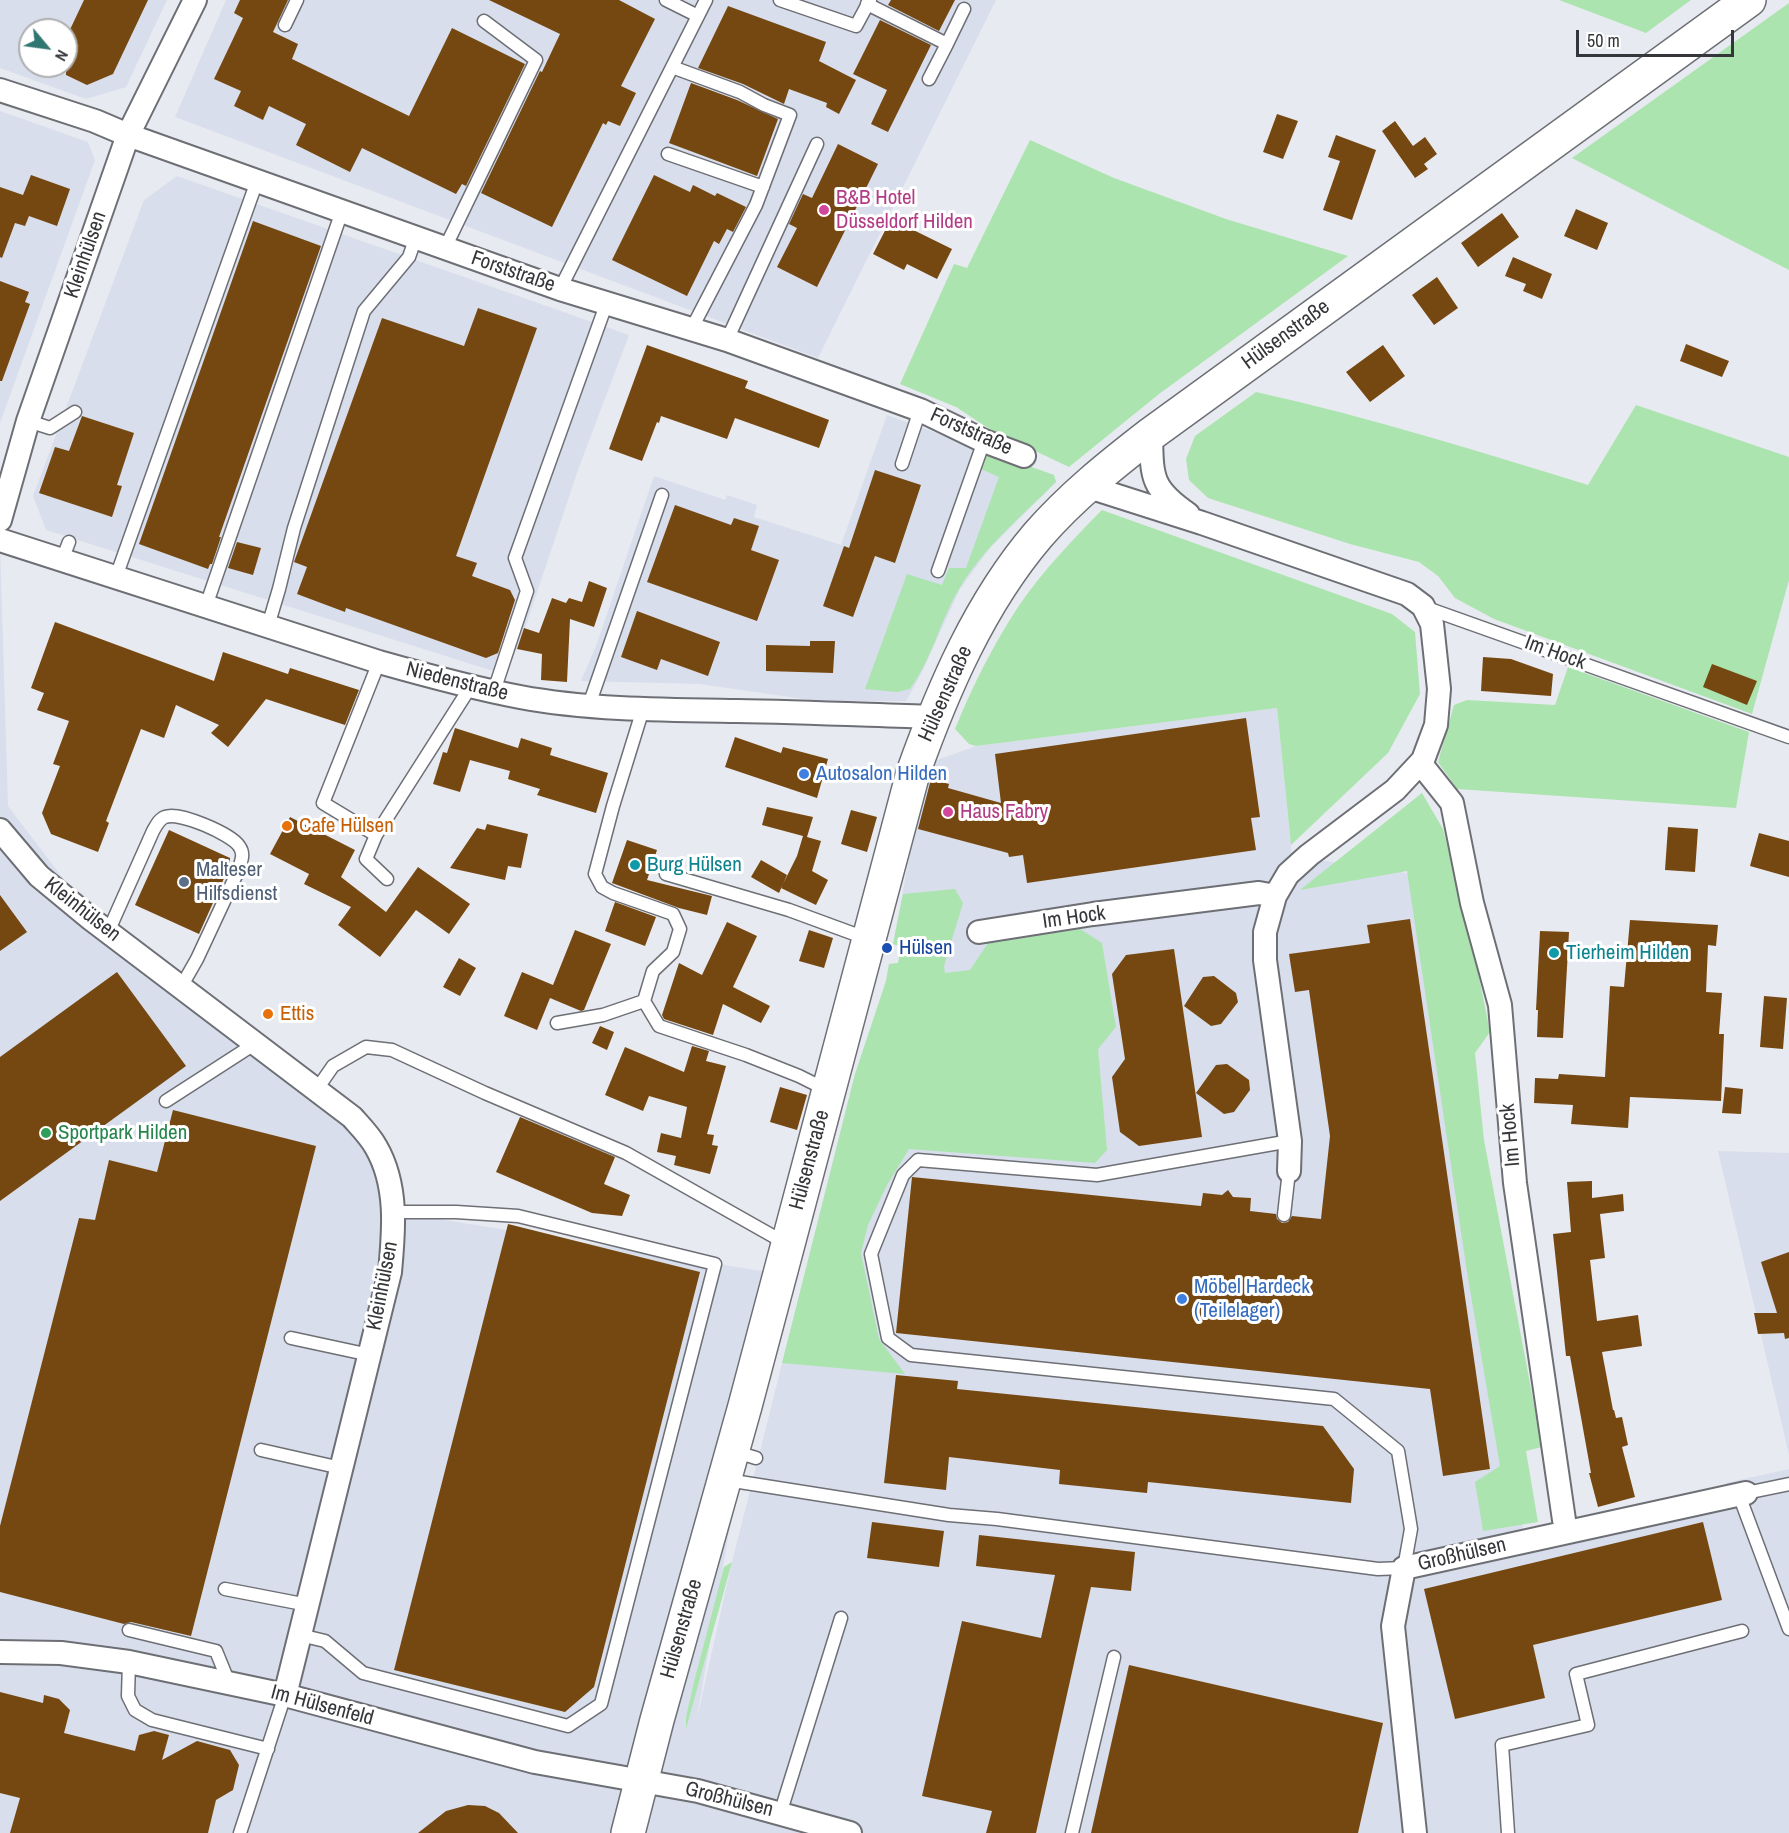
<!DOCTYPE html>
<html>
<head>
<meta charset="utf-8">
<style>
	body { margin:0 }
	#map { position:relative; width:1789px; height:1833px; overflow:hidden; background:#e8eaf1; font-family:"Archivo Narrow",sans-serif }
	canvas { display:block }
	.north { position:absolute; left:18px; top:18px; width:60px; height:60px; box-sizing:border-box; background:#fff; border:2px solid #aeafb0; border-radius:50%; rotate:119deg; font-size:16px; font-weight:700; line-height:24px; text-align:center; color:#353639 }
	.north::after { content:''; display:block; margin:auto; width:21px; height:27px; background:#2f7770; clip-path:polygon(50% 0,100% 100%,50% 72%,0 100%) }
	.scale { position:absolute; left:1576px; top:30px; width:158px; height:27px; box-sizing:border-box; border:3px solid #353639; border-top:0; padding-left:8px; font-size:18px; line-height:21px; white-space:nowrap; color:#353639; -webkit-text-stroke:4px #fff; paint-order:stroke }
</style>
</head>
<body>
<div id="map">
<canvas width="1789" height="1833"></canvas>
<div class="north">N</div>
<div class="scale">50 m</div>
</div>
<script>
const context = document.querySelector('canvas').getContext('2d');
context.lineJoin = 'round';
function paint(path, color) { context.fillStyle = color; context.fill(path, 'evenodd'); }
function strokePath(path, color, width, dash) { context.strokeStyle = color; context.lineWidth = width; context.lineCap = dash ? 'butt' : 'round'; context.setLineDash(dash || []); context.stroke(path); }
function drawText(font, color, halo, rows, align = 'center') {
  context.font = font + ' "Archivo Narrow",sans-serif'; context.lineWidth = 6; context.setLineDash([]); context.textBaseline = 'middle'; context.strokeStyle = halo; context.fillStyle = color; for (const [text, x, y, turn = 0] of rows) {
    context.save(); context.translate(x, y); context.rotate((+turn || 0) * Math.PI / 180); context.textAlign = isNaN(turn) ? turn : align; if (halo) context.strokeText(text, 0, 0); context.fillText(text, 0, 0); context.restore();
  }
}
const built = new Path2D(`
	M 0,0 L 167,0 L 126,87 L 86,99 L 0,68 ZM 30,30 L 66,30 L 66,66 L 30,66 Z
	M 226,0 L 996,0 L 818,358 L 175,117 Z
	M 0,111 L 88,142 L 95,160 L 0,423 Z
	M 177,176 L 629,335 L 578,470 L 525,628 L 506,675 L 46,530 L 33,496 L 144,200 Z
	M 887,415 L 1054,475 L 1056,482 L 990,548 L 960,589 L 922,672 L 906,701 L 817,701 L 700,684 L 581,681 L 596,646 L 654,476 L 725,500 L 727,495 L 757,505 L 754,517 L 841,545 Z
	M 0,544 L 8,806 L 106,935 L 377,1139 L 401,1213 L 774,1273 L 696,1723 L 732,1562 L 855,1074 L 886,981 L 889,964 L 898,963 L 901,947 L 893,944 L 919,805 L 932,762 L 976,746 L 1277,708 L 1292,856 L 1433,877 L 1523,1531 L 1732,1505 L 1726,1483 L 1789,1469 L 1789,1833 L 0,1833 Z
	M 1718,1151 L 1789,1153 L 1789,1455 Z`);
const green = new Path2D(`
	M 1559,0 L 1691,0 L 1646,33 Z
	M 1789,3 L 1789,270 L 1572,158 Z
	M 1030,140 L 1114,178 L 1226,219 L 1348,256 L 1159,394 L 1069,467 L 991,430 L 956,407 L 900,384 L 954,264 L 967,268 Z
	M 1256,392 C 1369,417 1478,451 1588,485 L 1636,405 L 1789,457 L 1789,580 L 1752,714 L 1494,619 L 1455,598 L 1438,576 L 1419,562 L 1350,544 L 1208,498 L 1189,480 L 1186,459 L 1195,436 Z
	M 986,451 L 1054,475 L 1056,482 C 1022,516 983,548 959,589 C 940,621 932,659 910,689 L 897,692 L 865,689 L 907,574 L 942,585 L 949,568 L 966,568 L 999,477 L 981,469 Z
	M 1102,510 L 1392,614 L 1415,632 L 1420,694 L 1388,753 L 1291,845 L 1277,708 L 976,746 L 969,744 L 955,729 C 972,687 993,645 1018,607 C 1042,572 1072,540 1102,510 Z
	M 1568,667 L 1749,732 L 1736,808 L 1457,789 L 1438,762 L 1454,705 L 1467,700 L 1555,705 Z
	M 1422,793 L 1443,829 L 1470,932 L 1490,1032 L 1475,1053 L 1484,1140 L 1542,1447 L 1526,1451 L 1538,1522 L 1483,1531 L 1475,1482 L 1500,1466 L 1467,1272 L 1407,871 L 1300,890 Z
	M 955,889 L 963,903 L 944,966 L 945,973 L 970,970 L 988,943 L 1080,929 L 1102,943 L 1116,1027 L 1098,1049 L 1107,1150 L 1095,1163 L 909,1149 L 887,1185 L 868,1225 L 861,1253 L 879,1339 L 905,1374 L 782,1363 L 855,1074 L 886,981 L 889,964 L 898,963 L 901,947 L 893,944 L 903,894 Z
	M 732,1562 L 686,1729 L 686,1717 L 694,1682 L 724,1567 Z`);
const building = new Path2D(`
	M 84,0 L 148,0 L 113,74 L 87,85 L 66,75 L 66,38 Z
	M 240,0 L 288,0 L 273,32 L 298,44 L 292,59 L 409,116 L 452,28 L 525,64 L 466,186 L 462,184 L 456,194 L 362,148 L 350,172 L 296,145 L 306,124 L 269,106 L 263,120 L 234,106 L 241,91 L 214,79 L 243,18 L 234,13 Z
	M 489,0 L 619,0 L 655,19 L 621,86 L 636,93 L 620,126 L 608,121 L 606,125 L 603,123 L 552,227 L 481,193 L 540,71 L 542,72 L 560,34 Z
	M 891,0 L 955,0 L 939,31 L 888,5 Z
	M 728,6 L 826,42 L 819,61 L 856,80 L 839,114 L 826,107 L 827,103 L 789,89 L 784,104 L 743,84 L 698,68 Z
	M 880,20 L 931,45 L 888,132 L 871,124 L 887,90 L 853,74 Z
	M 691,83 L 737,100 L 778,119 L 757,176 L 669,143 Z
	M 1277,114 L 1298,121 L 1283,159 L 1263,152 Z
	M 1395,121 L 1413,146 L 1425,137 L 1437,154 L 1424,164 L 1428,169 L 1415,178 L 1382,131 Z
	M 1336,135 L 1376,150 L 1352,220 L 1323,210 L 1340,161 L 1328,157 Z
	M 838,144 L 878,164 L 817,287 L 777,267 L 797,228 L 789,224 L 803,194 L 812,198 Z
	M 31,175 L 70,189 L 57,226 L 29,216 L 25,226 L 15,223 L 2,258 L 0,257 L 0,187 L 23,195 Z
	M 654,175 L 690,192 L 693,185 L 715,196 L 717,193 L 746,207 L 733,232 L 727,229 L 719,244 L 714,241 L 687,296 L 612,260 Z
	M 1576,209 L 1608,223 L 1597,250 L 1564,236 Z
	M 1502,213 L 1519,237 L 1478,267 L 1461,243 Z
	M 891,219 L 952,249 L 937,279 L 907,264 L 904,270 L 873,254 Z
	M 253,221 L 321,246 L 219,537 L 221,537 L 212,564 L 210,564 L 208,569 L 139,544 Z
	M 1513,257 L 1552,274 L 1542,299 L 1523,291 L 1526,284 L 1505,276 Z
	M 1437,277 L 1458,308 L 1434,325 L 1412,295 Z
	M 0,281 L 29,292 L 25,302 L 30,304 L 2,381 L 0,381 Z
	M 478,308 L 537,328 L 456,556 L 477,563 L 472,576 L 510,590 L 515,600 L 498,653 L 486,658 L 346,608 L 345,612 L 297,594 L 307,567 L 294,562 L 382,318 L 464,346 Z
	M 1686,344 L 1729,361 L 1722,377 L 1680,361 Z
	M 647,345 L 748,381 L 745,388 L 829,420 L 819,448 L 735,418 L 727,439 L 661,416 L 659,423 L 657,422 L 642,461 L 609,449 Z
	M 1383,345 L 1405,376 L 1370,402 L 1346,372 Z
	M 82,416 L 134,433 L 117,485 L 122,486 L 112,517 L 39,493 L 55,447 L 69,451 Z
	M 875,470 L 921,485 L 895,563 L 875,556 L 853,617 L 823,606 L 844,546 L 849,548 Z
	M 675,505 L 731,525 L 734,518 L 759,526 L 751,550 L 779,560 L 757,621 L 647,582 Z
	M 237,542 L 261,548 L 253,575 L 228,568 Z
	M 589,581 L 607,588 L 594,627 L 570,619 L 567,682 L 541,680 L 542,654 L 517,649 L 524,628 L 539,633 L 552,598 L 566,603 L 569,598 L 582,602 Z
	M 637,611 L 720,642 L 708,676 L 661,659 L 657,670 L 621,657 Z
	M 55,622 L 214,681 L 223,652 L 288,674 L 290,668 L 359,690 L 345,725 L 266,699 L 228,747 L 211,733 L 219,725 L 176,705 L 164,738 L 141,729 L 106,821 L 109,823 L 98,852 L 51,834 L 42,813 L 60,766 L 53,764 L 69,721 L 37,710 L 44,693 L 31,688 Z
	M 810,641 L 835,641 L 833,673 L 766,671 L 766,645 L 810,646 Z
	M 1483,657 L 1511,659 L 1553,674 L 1551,696 L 1481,691 Z
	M 1712,664 L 1757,681 L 1747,705 L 1703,687 Z
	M 1246,718 L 1260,817 L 1251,818 L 1256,850 L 1027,883 L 1023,855 L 1009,857 L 1008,853 L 918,829 L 931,779 L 949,784 L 948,788 L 1001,803 L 995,754 Z
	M 455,728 L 518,748 L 521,738 L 552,748 L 550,755 L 608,773 L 596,813 L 537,795 L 540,789 L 508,779 L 510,771 L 470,760 L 460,792 L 433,784 L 443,752 L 447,753 Z
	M 735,737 L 781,753 L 783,747 L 828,759 L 817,798 L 725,767 Z
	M 767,807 L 813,817 L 807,837 L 821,841 L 812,871 L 828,880 L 816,905 L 781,888 L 797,856 L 803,836 L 762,825 Z
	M 851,810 L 877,817 L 867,852 L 841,844 Z
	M 290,817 L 355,850 L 341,877 L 386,912 L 418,867 L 470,904 L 449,934 L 416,910 L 380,957 L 338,925 L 351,907 L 304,884 L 309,874 L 270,854 Z
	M 487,824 L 528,834 L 521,868 L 508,866 L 505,880 L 450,868 L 477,828 L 485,830 Z
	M 1668,827 L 1698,829 L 1695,872 L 1665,870 Z
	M 169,830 L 230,858 L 230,865 L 199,934 L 135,905 Z
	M 1759,833 L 1789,841 L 1789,877 L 1750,866 Z
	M 627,840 L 657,850 L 647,880 L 712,896 L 707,915 L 679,908 L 612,883 Z
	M 761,860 L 787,875 L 779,893 L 751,877 Z
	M 0,895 L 27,932 L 0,951 Z
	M 615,902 L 656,917 L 645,946 L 605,931 Z
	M 1410,919 L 1490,1469 L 1443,1476 L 1430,1389 L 896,1333 L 912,1177 L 1201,1206 L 1203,1193 L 1222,1195 L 1228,1190 L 1233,1197 L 1251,1198 L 1250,1211 L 1276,1214 L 1277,1219 L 1282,1223 L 1288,1222 L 1292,1216 L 1321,1219 L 1330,1136 L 1309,990 L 1295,992 L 1289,954 L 1370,943 L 1367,925 Z
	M 1630,920 L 1718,925 L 1716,946 L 1708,945 L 1706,992 L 1722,993 L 1719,1034 L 1724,1034 L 1721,1101 L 1630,1097 L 1628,1128 L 1571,1124 L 1573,1105 L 1534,1103 L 1535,1078 L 1558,1079 L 1559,1074 L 1605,1077 L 1610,986 L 1624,987 Z
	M 727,922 L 757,936 L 733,987 L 770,1006 L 761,1023 L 723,1004 L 713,1035 L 664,1019 L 662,1015 L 679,963 L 702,975 Z
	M 575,930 L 611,944 L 584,1010 L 581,1011 L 550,998 L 537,1030 L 504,1016 L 522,972 L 553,985 Z
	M 809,930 L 833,938 L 824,968 L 799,961 Z
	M 1540,931 L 1569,932 L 1563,1038 L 1537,1037 L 1538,1010 L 1536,1010 Z
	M 1174,949 L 1202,1137 L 1139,1146 L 1120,1132 L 1112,1077 L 1125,1059 L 1112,974 L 1126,955 Z
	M 459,958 L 476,968 L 460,996 L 443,987 Z
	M 117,972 L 186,1066 L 0,1201 L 0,1057 Z
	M 1214,976 L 1236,993 L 1238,1002 L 1221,1024 L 1211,1026 L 1184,1006 L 1203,977 Z
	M 1764,996 L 1787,998 L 1783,1049 L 1760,1047 Z
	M 600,1026 L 614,1032 L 607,1050 L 592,1043 Z
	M 692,1046 L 709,1051 L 706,1061 L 726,1066 L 707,1134 L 714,1135 L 712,1145 L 718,1146 L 710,1174 L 674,1165 L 676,1156 L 657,1152 L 661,1133 L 681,1138 L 687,1107 L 649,1096 L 643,1111 L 605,1095 L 625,1047 L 684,1072 Z
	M 1227,1064 L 1249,1080 L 1250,1090 L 1234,1112 L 1224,1114 L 1196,1093 L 1216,1065 Z
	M 780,1087 L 807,1095 L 797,1130 L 770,1122 Z
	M 1725,1087 L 1743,1089 L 1741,1114 L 1722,1113 Z
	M 173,1110 L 316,1146 L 191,1636 L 131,1622 L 124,1624 L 0,1592 L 0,1526 L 79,1218 L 95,1220 L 109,1160 L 157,1172 Z
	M 520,1117 L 615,1157 L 604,1184 L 630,1195 L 622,1216 L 592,1213 L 496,1172 Z
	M 1592,1181 L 1592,1198 L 1623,1194 L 1624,1211 L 1600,1214 L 1605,1258 L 1590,1260 L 1597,1321 L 1638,1315 L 1642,1346 L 1602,1352 L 1613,1410 L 1614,1410 L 1616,1418 L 1622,1417 L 1628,1445 L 1622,1447 L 1635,1497 L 1598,1507 L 1589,1473 L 1591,1473 L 1570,1356 L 1566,1356 L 1553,1234 L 1571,1232 L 1567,1182 Z
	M 508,1224 L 700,1272 L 594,1687 L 565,1712 L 394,1670 Z
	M 1789,1252 L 1789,1338 L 1785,1339 L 1784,1333 L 1758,1334 L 1754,1313 L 1777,1313 L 1761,1262 Z
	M 896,1375 L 958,1381 L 957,1389 L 1323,1426 L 1354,1469 L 1351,1503 L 1148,1482 L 1147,1493 L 1059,1484 L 1060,1470 L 949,1457 L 946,1490 L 884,1483 Z
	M 872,1522 L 944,1531 L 939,1567 L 867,1558 Z
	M 1703,1522 L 1722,1600 L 1533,1645 L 1545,1698 L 1455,1719 L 1424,1589 Z
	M 979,1535 L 1135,1552 L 1131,1591 L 1091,1587 L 1036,1833 L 986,1833 L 992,1811 L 922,1796 L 962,1621 L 1041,1638 L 1055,1575 L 976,1566 Z
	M 1129,1665 L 1383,1723 L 1358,1833 L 1091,1833 Z
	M 0,1692 L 43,1703 L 44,1695 L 59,1699 L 70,1710 L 64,1733 L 135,1751 L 139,1735 L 154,1731 L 169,1735 L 162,1760 L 197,1741 L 230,1750 L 239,1765 L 233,1790 L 216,1800 L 208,1833 L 10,1833 L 20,1798 L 0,1793 Z
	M 468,1805 L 485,1806 L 499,1813 L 518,1833 L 418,1833 L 446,1811 Z`);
const service = new Path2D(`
	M 666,0 L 698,16
	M 780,0 L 856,26 L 870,0
	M 867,4 L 947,44 L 929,79
	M 285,25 L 297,0
	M 947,44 L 964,9
	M 672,67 L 740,92 L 764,105 L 790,115 L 756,205 L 692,328
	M 668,154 L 763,187
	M 445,248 L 536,60 L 484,21
	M 560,289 L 706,0
	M 727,340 L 817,144
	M 28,421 L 50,428 L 75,412
	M 902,464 L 920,410
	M 62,560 L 69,542
	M 938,571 L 984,441
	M 116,577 L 257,181
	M 206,606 L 342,211
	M 1424,607 L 1789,737
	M 268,626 L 279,589 L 294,528 L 364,311 L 409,257 L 416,237
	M 494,691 L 527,591 L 515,558 L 607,302
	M 589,705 L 662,495
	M 643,709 L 613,806 L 595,874 L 602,887 L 613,893 L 673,914 L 680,929 L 673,952 L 653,971 L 644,1001 L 659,1026 L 746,1055 L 799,1076 L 827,1090
	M 376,835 L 323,803 L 379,662
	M 666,874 L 789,910 L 868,939
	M 387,879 L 366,859 L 376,835 L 471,686
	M 108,932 L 153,831 C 156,826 159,819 165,817 C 179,811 231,834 239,846 C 245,854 241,861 239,869 L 197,959 L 181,987
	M 557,1023 L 603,1015 L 644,1001
	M 317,1089 L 333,1066 L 366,1047 L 392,1050 L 485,1093 L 626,1153 L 787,1244
	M 166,1101 L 256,1043
	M 1284,1215 L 1289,1171
	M 291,1338 L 370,1355
	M 261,1450 L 341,1468
	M 733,1451 L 756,1458
	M 727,1480 L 949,1515 L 997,1519 L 1378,1569 L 1404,1568 L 1411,1529 L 1398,1451 L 1334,1399 L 911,1355 L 888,1338 L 871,1254 L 903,1175 L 918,1160 L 1097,1175 L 1290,1141
	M 1746,1493 L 1789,1484
	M 1739,1495 L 1789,1629
	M 225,1589 L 308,1605
	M 129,1630 L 216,1651 L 229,1683
	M 300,1635 L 325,1641 L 363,1673 L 568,1726 L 601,1704 L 715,1264 L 518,1216 L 456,1212 L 392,1212
	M 129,1662 L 128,1696 L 135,1710 L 152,1720 L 268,1749
	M 780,1814 L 841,1618
	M 240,1833 L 285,1695
	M 1072,1833 L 1114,1657
	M 1508,1833 L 1502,1745 L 1588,1725 L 1576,1674 L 1742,1631`);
const minor = new Path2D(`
	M 0,90 L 95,121 L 128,135 L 560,289 L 727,340 L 920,410 L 984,441 L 1024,456
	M 1151,434 C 1152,476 1150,488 1188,514
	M 1086,486 L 1202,523 L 1407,594 L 1423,606 L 1432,624 L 1439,689 L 1436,725 L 1423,760 L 1395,790 L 1309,855 L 1288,874 L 1275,896 L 1265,932 L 1265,960 L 1290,1141 L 1289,1171
	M 0,520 L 28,421 L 128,135 L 195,0
	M 0,540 L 379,662 C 425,675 472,688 520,697 C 589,710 667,710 737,711 C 803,712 868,715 933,717
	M 1421,764 L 1452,803 L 1472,903 L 1500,1005 L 1515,1183 L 1564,1520
	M 0,830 L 39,876 L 91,919 L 352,1117 C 360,1126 370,1136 376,1147 C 398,1185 394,1230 390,1272 L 285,1695
	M 979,932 L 1093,914 L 1259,893 L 1275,896
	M 0,1652 L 61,1653 L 129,1662 L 285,1695 L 535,1762 L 698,1791 L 850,1833
	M 1415,1833 L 1393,1626 L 1404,1568 L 1746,1493`);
const secondary = new Path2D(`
	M 628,1833 L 657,1720 L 745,1406 L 913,773 C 943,689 980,603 1038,535 C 1072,496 1111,465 1151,434 L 1749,0`);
const markers = [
	[824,210,6,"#d1479c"],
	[804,774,6,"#3f7fe0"],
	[948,812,6,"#d1479c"],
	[287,826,6,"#e8710a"],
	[635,865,6,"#0f9aa8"],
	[184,882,6,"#5c6f8a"],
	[887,948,6,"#1a4fb4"],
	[1554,953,6,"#0f9aa8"],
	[268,1014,6,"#e8710a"],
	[46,1133,6,"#2e9e5b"],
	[1182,1299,6,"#3f7fe0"]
];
const hotelNames = [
	["B&B Hotel",836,198],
	["Düsseldorf Hilden",836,222],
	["Haus Fabry",960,812]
];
const streetNames = [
	["Kleinhülsen",86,255,-71],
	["Forststraße",513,272,19],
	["Hülsenstraße",1286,335,-36],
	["Forststraße",971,432,24],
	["Im Hock",1555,653,20],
	["Niedenstraße",457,682,14],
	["Hülsenstraße",946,694,-66],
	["Kleinhülsen",82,910,38],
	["Im Hock",1074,918,-8],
	["Im Hock",1511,1135,-95],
	["Hülsenstraße",810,1160,-75],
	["Kleinhülsen",383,1286,-79],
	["Großhülsen",1462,1555,-13],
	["Hülsenstraße",682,1629,-74],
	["Im Hülsenfeld",322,1706,15],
	["Großhülsen",729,1800,14]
];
const shopNames = [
	["Autosalon Hilden",816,774],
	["Möbel Hardeck",1194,1287],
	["(Teilelager)",1194,1311]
];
const foodNames = [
	["Cafe Hülsen",299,826],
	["Ettis",280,1014]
];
const cultureNames = [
	["Burg Hülsen",647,865],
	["Tierheim Hilden",1566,953]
];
const serviceNames = [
	["Malteser",196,870],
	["Hilfsdienst",196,894]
];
const transitNames = [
	["Hülsen",899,948]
];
const leisureNames = [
	["Sportpark Hilden",58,1133]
];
paint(built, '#d8deeb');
paint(green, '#ace4af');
paint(building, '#764811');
strokePath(service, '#6d6f75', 15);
strokePath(minor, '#6d6f75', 26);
strokePath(secondary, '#6d6f75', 36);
strokePath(service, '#fff', 12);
strokePath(minor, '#fff', 22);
strokePath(secondary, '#fff', 33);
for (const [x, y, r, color] of markers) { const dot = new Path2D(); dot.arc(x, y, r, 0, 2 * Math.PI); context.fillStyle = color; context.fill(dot); strokePath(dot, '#fff', 2); }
drawText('21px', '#b23c85', '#fff', hotelNames, 'left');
drawText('21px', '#353639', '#fff', streetNames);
drawText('21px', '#366cbe', '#fff', shopNames, 'left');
drawText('21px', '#c56008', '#fff', foodNames, 'left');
drawText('21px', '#0d838f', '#fff', cultureNames, 'left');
drawText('21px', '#4e5e75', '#fff', serviceNames, 'left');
drawText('21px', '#164399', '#fff', transitNames, 'left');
drawText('21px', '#27864d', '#fff', leisureNames, 'left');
</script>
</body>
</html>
